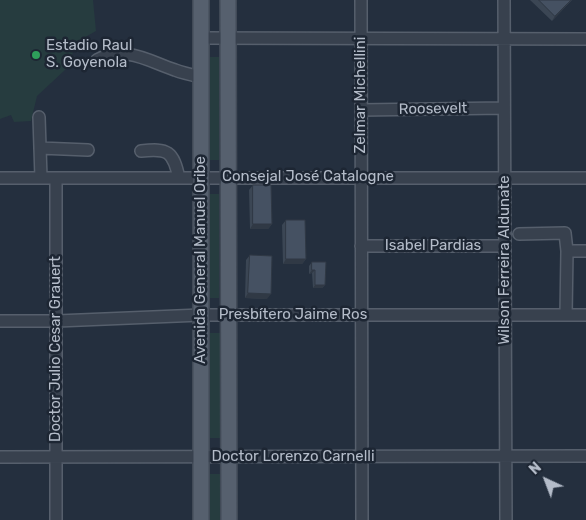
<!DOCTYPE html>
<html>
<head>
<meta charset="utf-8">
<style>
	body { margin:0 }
	#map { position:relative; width:586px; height:520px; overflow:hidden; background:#242f3e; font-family:Rubik,sans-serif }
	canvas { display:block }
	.north { position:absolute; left:521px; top:455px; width:50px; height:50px; -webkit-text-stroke:4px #1d2633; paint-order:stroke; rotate:317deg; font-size:14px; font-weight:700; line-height:20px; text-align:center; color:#b4bcc9 }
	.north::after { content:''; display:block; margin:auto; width:18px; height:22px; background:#b4bcc9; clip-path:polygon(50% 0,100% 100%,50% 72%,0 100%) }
</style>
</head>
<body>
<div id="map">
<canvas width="586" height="520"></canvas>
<div class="north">N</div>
</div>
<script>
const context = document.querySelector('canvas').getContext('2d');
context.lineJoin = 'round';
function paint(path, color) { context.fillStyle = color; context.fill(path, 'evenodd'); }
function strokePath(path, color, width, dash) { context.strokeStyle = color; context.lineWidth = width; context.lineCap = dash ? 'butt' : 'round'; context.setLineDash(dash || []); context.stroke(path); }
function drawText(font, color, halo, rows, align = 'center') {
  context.font = font + ' Rubik,sans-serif'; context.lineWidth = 5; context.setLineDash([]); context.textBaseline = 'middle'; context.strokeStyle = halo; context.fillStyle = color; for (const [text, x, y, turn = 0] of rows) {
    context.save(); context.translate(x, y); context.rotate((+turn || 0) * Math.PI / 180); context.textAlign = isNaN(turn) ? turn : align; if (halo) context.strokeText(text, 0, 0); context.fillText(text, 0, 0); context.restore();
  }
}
const green = new Path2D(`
	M 0,0 L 93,0 L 96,31 L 78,41 L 66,69 L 37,96 L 31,121 L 14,122 L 11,115 L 0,119 Z
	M 209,57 L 219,57 L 219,160 L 210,160 Z
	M 210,194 L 219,194 L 219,298 L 210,298 Z
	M 210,333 L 220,333 L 220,438 L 210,438 Z
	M 210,474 L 220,474 L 220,520 L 210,520 Z`);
const minor = new Path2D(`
	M 361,0 L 362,520
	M 504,0 L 506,520
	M 201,38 L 586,39
	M 97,60 C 126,45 148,61 175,70 C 183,73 192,75 201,77
	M 361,110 L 504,108
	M 39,117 L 41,178
	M 40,148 L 88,150
	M 141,151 C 168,148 173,151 179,178
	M 0,178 L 586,178
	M 56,178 L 56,520
	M 519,234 L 565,233 L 567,251 L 566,315
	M 361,246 L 504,246
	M 567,251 L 586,251
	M 0,321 L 57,321 L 201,315 L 586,315
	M 0,457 L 586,456`);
const major = new Path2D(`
	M 201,0 L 201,520
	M 228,0 L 229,520`);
const wall = new Path2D(`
	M 530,0 L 572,0 L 552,21 Z
	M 253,185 L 272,224 L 268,229 L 250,229 L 249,190 Z
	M 286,220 L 306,259 L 302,264 L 283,264 L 282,225 Z
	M 250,255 L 267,299 L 245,298 L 246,260 Z
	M 312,262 L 325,285 L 322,288 L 313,288 L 312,273 L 309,274 L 309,266 Z`);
const shadedWall = new Path2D(`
	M 572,0 L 569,3 L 552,21 L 555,16 Z
	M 253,224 L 272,224 L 268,229 L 250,229 Z
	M 286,259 L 306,259 L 302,264 L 283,264 Z
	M 312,270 L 315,270 L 312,273 L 309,274 Z
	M 315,285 L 325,285 L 322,288 L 313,288 Z
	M 248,293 L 271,294 L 267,299 L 245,298 Z`);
const building = new Path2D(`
	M 539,0 L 571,0 L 555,16 Z
	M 253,185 L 271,185 L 272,224 L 253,224 Z
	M 286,220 L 305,220 L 306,259 L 286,259 Z
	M 250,255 L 272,256 L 271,294 L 248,293 Z
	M 312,262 L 326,262 L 325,285 L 315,285 L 315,270 L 312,270 Z`);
const markers = [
	[36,55,5,"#2e9e5b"]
];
const poiNames = [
	["Estadio Raul",46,46],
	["S. Goyenola",46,63]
];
const streetNames = [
	["Zelmar Michellini",361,95,-90],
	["Roosevelt",433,109,-1],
	["Consejal José Catalogne",308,177],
	["Isabel Pardias",433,246],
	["Avenida General Manuel Oribe",201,260,-90],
	["Wilson Ferreira Aldunate",505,260,-90],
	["Presbítero Jaime Ros",293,315],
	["Doctor Julio Cesar Grauert",56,349,-90],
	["Doctor Lorenzo Carnelli",293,457]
];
paint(green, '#263c3f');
strokePath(minor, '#565f6c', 14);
strokePath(major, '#414a57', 18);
strokePath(minor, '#38414e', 11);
strokePath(major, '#56606e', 15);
paint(wall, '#3b4654');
paint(shadedWall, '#303945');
paint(building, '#455162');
strokePath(building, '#303945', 1);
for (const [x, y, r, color] of markers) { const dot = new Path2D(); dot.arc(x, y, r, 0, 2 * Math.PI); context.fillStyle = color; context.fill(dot); strokePath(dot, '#1d2633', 2); }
drawText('15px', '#b4bcc9', '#1d2633', poiNames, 'left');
drawText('15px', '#b4bcc9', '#1d2633', streetNames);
</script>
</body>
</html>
